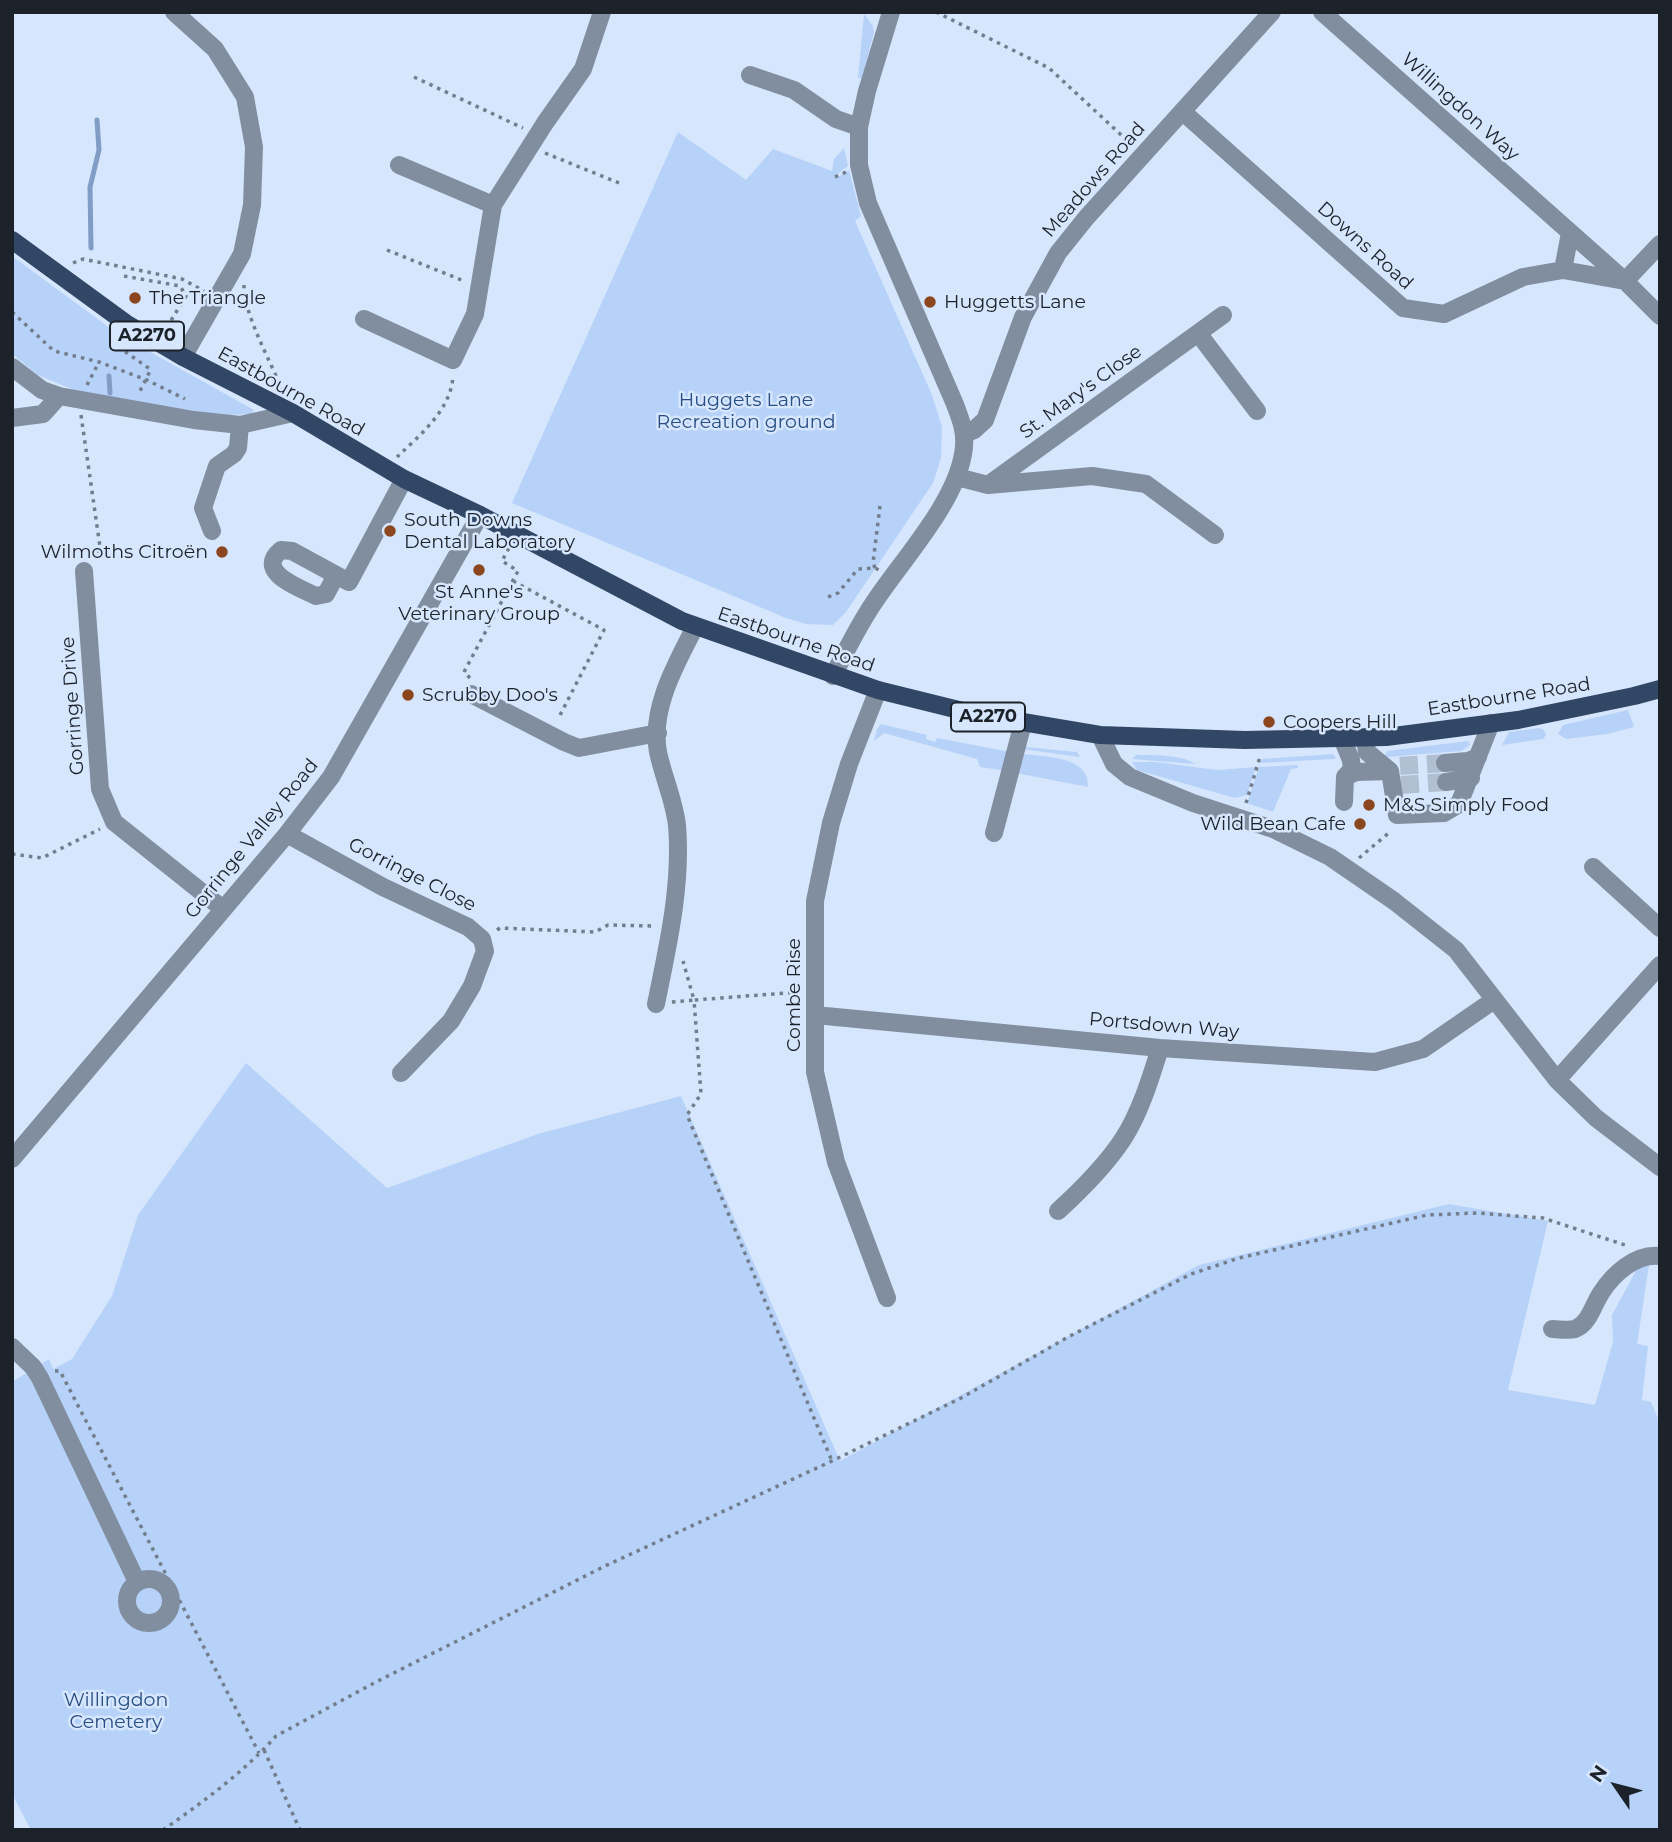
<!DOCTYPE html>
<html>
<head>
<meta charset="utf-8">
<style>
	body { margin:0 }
	#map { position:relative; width:1672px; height:1842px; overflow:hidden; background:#d6e6fd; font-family:Montserrat,sans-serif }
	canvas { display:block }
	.frame { position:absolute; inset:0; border:14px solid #1c222a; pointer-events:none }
	.north { position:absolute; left:1581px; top:1751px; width:70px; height:70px; -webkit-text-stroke:5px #d6e6fd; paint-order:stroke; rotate:305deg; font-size:19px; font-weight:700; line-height:28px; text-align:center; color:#1c222a }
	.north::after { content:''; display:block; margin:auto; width:24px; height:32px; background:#1c222a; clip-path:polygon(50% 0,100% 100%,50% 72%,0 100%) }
</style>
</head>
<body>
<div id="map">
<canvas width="1672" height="1842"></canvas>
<div class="frame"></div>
<div class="north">N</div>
</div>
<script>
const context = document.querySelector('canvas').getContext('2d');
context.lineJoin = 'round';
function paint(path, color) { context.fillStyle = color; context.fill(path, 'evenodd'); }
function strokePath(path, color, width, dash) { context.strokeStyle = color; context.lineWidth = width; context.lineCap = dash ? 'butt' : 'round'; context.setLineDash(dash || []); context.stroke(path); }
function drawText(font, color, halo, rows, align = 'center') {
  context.font = font + ' Montserrat,sans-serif'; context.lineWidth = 5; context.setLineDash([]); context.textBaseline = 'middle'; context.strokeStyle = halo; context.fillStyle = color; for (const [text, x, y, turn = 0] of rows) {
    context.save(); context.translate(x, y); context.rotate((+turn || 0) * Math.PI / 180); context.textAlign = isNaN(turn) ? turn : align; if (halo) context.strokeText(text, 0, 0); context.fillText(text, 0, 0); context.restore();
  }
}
const green = new Path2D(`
	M 864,14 L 873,26 L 874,32 L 862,78 L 858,78 Z
	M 678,132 L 746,180 L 773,149 L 832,171 L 834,159 L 844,148 L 848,166 L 835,176 L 836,178 L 849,170 L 861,216 L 855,221 L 932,395 L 942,427 L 941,458 L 933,483 L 846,612 L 833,625 L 806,624 L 786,618 L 512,503 Z
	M 12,256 L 118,334 L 254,410 L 252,414 L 229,415 L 193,411 L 79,392 L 38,375 L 12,354 Z
	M 1628,710 L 1634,727 L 1607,734 L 1566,739 L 1558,734 L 1563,725 Z
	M 881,724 L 927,735 L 926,739 L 935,742 L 937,738 L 1010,752 L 1007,771 L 980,767 L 977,759 L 884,733 L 874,741 L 877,729 Z
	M 1539,728 L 1544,730 L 1546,735 L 1543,739 L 1502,745 L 1509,732 Z
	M 1468,741 L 1470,745 L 1461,751 L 1387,757 L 1385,756 L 1387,751 Z
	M 1025,747 L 1077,752 L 1080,757 L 1022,749 Z
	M 1024,754 C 1045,757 1090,756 1088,787 L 1016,773 L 1021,755 Z
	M 1333,754 L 1336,758 L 1334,759 L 1260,763 L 1262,759 Z
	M 1136,755 C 1156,755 1178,754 1196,764 L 1132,759 Z
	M 1132,762 L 1156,762 L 1217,770 L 1256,767 L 1247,795 L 1235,798 L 1137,770 Z
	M 1298,765 L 1298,768 L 1291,769 L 1273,812 L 1247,803 L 1259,767 Z
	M 246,1063 L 387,1188 L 538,1134 L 681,1096 L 840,1461 L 1199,1265 L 1449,1204 L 1548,1221 L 1508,1390 L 1595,1405 L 1613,1342 L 1612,1315 L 1639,1265 L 1649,1265 L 1637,1344 L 1648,1346 L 1642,1400 L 1651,1402 L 1660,1423 L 1660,1830 L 31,1830 L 12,1794 L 12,1382 L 49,1359 L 53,1369 L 72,1359 L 112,1296 L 138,1215 Z`);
const stream = new Path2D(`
	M 91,248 L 90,187 L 99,150 L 97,120
	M 109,376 L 110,393`);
const minorTunnel = new Path2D(`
	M 1400,766 L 1445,763
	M 1401,785 L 1446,782`);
const path = new Path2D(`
	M 936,12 L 1049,68 L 1132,145
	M 414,77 L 523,128
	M 545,153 L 619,183
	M 835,177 L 846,172
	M 387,250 L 464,281
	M 73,263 L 83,259 L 182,279 L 204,291
	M 124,276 L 180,286 L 186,296 L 167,327
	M 244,285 C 243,312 271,363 282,389
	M 12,312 L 54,351 L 99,362 L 147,380 L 185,399
	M 111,342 L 150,369 L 150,371 L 138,395
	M 87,385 L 99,362
	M 81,415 L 100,547 L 94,559
	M 397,457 C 420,435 451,410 453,376
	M 875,568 L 873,563 L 880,506
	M 513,581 L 604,630 L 558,719
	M 828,597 L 838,593 L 858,569 L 875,568 L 879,570
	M 470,678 L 464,672 L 518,571 L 502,561 L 509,548
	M 1246,803 L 1260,757
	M 12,854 L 42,858 L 100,829
	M 1359,858 L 1391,831
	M 497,930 L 500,928 L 595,932 L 608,925 L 654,926
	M 800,992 L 694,1000 L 701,1094 L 687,1115 L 832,1461
	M 672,1002 L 694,1000 L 683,961
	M 55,1371 L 60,1371 L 259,1753
	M 264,1750 L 300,1830
	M 163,1830 C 203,1802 244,1772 276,1736 L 376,1682 L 605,1566 L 832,1461 L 961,1398 L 1070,1336 L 1191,1274 L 1239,1258 L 1427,1215 L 1477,1213 L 1543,1218 L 1628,1246`);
const minor = new Path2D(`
	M 174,12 L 215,49 L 245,97 L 254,147 L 252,205 L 242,254 L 183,357
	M 1322,12 L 1625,281 L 1660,244
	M 750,75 L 794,90 L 836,119 L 859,127
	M 1183,112 L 1403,308 L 1444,314 L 1523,277 L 1563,270 L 1625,281 L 1660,316
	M 399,165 L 493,205
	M 1563,270 L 1570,233
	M 364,319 L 453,360 L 475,314 L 493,205 L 545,123 L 583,69 L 602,12
	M 1198,333 L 1257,411
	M 12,367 L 42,390 L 59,396 L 194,420 L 240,425 L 293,413
	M 12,418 L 43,414 L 59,396
	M 965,434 L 974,430 L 985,420 L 1023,317 L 1058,253 L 1086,218 L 1272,12
	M 957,477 L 988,485 L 1223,315
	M 988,485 L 1092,476 L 1146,484 L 1215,535
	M 212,531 L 203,508 L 217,466 L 234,454 L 238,448 L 240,425
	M 84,571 L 100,789 L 114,822 L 223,909
	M 336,575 L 326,594 L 316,596 C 300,588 254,572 281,550 L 292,551 L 349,582 L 404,479
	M 833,676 C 846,651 859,624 875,601 C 903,559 955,503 963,454 C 967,434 961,420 954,402 L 868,203 L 859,165 L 859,127 L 867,91 L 891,12
	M 878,690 L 849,764 L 831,823 L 815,901 L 815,1072 L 836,1162 L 887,1298
	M 471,694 L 564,742 L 579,748 L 658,733
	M 1100,735 L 1114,764 L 1130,777 L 1193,803 L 1273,829 L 1330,857 L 1394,901 L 1456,950 L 1557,1080 L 1596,1118 L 1660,1167
	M 1365,737 L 1367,752 L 1390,771 L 1397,815 L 1444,813 L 1459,804 L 1491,723
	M 1342,738 L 1351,760 L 1352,769 L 1345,777
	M 1445,763 L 1468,761 L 1478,757
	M 1446,782 L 1471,778
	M 1344,802 L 1345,777 L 1356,772 L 1390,771
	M 994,833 L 1023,723
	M 287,834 L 383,887 L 468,927 L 482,939 L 485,951 L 472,986 L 451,1021 L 401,1073
	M 1593,867 L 1660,928
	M 656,1004 C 668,945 682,885 677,825 C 674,800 663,776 658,752 C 650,709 676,664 695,627
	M 815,1015 L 1160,1048 L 1375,1062 L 1423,1049 L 1494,1000
	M 1557,1080 L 1660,965
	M 12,1159 L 287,834 L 331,777 L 480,515
	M 1058,1211 C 1081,1190 1106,1165 1123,1139 C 1140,1113 1151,1077 1160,1048
	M 1552,1329 C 1559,1329 1568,1331 1575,1329 C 1589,1324 1593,1305 1601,1293 C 1613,1274 1636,1253 1660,1256
	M 12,1347 L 33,1367 L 40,1378 L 137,1582
	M127 1601a22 22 0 1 1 44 0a22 22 0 1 1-44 0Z`);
const major = new Path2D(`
	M 12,240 L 127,324 L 183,357 L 293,413 L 404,479 L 480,515 L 682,621 L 878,690 L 975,714 L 1100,735 L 1245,740 L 1386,737 L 1518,720 L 1634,696 L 1660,689`);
const markers = [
	[135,298,7,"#8c461f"],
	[930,302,7,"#8c461f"],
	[390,531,7,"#8c461f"],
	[222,552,7,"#8c461f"],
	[479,570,7,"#8c461f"],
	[408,695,7,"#8c461f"],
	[1269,722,7,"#8c461f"],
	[1369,805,7,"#8c461f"],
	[1360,824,7,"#8c461f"]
];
const shields = [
	[147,336,74],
	[988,717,74]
];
const shieldNames = [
	["A2270",147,336],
	["A2270",988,717]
];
const streetNames = [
	["Willingdon Way",1460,107,42],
	["Meadows Road",1094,180,-49],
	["Downs Road",1365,246,42],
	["Eastbourne Road",291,392,29],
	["St. Mary's Close",1081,392,-36],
	["Eastbourne Road",796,640,19],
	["Eastbourne Road",1509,697,-9],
	["Gorringe Drive",73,706,-94],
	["Gorringe Valley Road",252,839,-51],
	["Gorringe Close",412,875,27],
	["Combe Rise",794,995,-90],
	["Portsdown Way",1164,1026,5]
];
const poiNames = [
	["The Triangle",149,298],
	["Huggetts Lane",944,302],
	["South Downs",404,520],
	["Dental Laboratory",404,542],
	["Wilmoths Citroën",208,552,"right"],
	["St Anne's",479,592,"center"],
	["Veterinary Group",479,614,"center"],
	["Scrubby Doo's",422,695],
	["Coopers Hill",1283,722],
	["M&S Simply Food",1383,805],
	["Wild Bean Cafe",1346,824,"right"]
];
const parkNames = [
	["Huggets Lane",746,400],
	["Recreation ground",746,422],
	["Willingdon",116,1700],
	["Cemetery",116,1722]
];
paint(green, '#b7d2f8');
strokePath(stream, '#819dc5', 5);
strokePath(minorTunnel, '#b1bfd3', 18, [18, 9]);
strokePath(path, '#737e8d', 3.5, [3.5, 5]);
strokePath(minor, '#818e9f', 18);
strokePath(major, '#324765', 18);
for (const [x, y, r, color] of markers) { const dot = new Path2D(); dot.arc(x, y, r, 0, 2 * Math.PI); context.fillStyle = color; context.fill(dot); strokePath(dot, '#d6e6fd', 2.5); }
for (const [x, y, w] of shields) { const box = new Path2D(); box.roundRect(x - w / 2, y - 14.5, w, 29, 5); context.fillStyle = '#d6e6fd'; context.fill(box); strokePath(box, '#1c222a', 2); }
drawText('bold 18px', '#1c222a', null, shieldNames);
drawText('19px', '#1c222a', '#d6e6fd', streetNames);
drawText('19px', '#1c222a', '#d6e6fd', poiNames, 'left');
drawText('19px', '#284e82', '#d6e6fd', parkNames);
</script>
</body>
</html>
